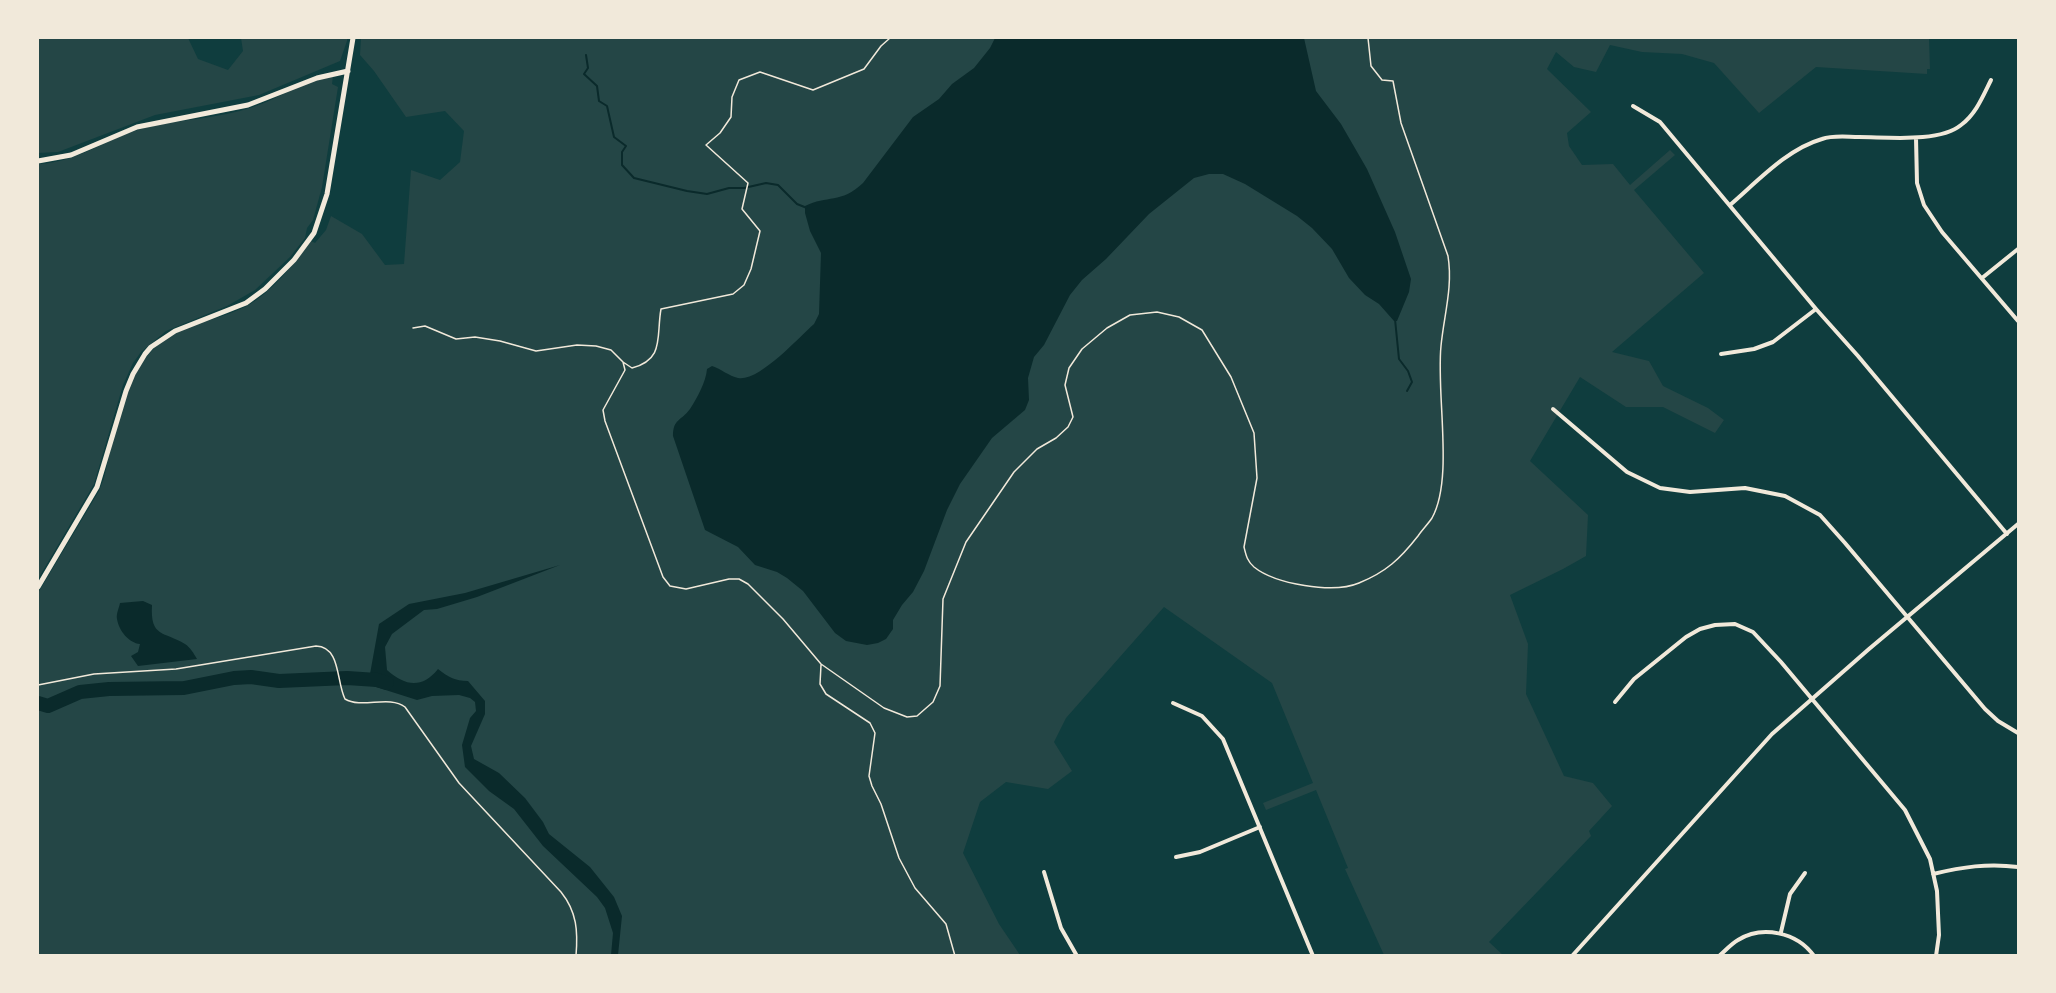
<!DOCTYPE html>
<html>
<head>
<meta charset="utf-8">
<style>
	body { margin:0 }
	#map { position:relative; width:2056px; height:993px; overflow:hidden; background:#0f3d3e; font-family:Inter,sans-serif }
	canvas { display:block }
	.frame { position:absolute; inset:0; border:39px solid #f1e9da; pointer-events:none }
</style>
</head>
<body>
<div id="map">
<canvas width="2056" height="993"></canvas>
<div class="frame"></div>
</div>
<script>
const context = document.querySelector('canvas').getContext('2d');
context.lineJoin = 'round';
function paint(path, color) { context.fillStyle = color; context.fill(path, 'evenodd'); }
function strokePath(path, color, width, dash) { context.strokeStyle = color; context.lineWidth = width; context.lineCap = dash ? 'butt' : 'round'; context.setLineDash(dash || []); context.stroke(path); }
const green = new Path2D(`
	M 38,38 L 188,38 L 198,59 L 228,70 L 243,51 L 241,38 L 347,38 L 347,41 L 340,61 L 259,95 L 155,115 L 58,152 L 38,153 Z
	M 361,38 L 1929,38 L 1930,69 L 1927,69 L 1927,74 L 1816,67 L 1759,113 L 1714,63 L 1682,54 L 1642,52 L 1610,45 L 1596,72 L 1574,67 L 1556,52 L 1547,69 L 1591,112 L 1567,133 L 1569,146 L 1582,165 L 1613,164 L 1630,185 L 1670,150 L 1675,155 L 1634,190 L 1704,273 L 1612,352 L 1649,361 L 1663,386 L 1708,408 L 1724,420 L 1715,433 L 1663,407 L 1626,407 L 1580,377 L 1530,461 L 1588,515 L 1586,556 L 1563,569 L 1510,595 L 1528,644 L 1526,694 L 1564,776 L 1593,783 L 1612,806 L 1589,831 L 1591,836 L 1489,942 L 1503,955 L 1384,955 L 1345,869 L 1348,868 L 1316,790 L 1266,810 L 1263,803 L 1313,783 L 1272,683 L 1164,607 L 1066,718 L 1054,742 L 1072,771 L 1048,789 L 1006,782 L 980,802 L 963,853 L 999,924 L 1020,955 L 38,956 L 38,593 L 99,491 L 104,478 C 114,438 122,385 149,354 C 173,325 215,322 247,306 C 273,291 293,265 311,241 L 315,243 L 326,230 L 331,216 L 362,234 L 385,265 L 404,264 L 411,170 L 440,180 L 460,162 L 464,131 L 445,111 L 406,117 L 374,71 L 360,55 Z
	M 333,76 L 332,84 L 338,87 L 322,187 L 313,220 L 307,228 L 305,238 L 290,257 L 255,290 L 227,306 L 166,331 L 141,352 L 133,363 L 123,385 L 94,484 L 38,579 L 38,164 C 81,162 105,138 145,128 C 180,119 218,119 253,107 C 279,99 305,79 333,76 Z`);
const water = new Path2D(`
	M 995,38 L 1304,38 L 1316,91 L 1341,124 L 1367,169 L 1395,232 L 1411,279 L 1409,292 L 1397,321 L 1394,321 L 1379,304 L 1365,295 L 1349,278 L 1332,249 L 1312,228 L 1297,216 L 1245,184 L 1223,174 L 1209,174 L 1194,178 L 1149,214 L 1106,259 L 1082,280 L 1070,295 L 1044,345 L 1034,357 L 1028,378 L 1029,400 L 1025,410 L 992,438 L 960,484 L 947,510 L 924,571 L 913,592 L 902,605 L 893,620 L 893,629 L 886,639 L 878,643 L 867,645 L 846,641 L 835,633 L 803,591 L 787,578 L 777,572 L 755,565 L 738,547 L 705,530 L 673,436 C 673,419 681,421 690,409 C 697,398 706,382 707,369 L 712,366 C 721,369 729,376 738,378 C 759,382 798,338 814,324 L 819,314 L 821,253 L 810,231 L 805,213 L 805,206 C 827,195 841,204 863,183 L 913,117 L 939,99 L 952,84 L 974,68 L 990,48 Z
	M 560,565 L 477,597 L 437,609 L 424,610 L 392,634 L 385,647 L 387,670 C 405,686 422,689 438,669 C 448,677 455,681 468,681 L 485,701 L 485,714 L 471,746 L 474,759 L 499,773 L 525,798 L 543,822 L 549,834 L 590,867 L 614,897 L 622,916 L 618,955 L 611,955 L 613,933 L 605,908 L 597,897 L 543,846 L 514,809 L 489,791 L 465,767 L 462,745 L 470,718 L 476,711 L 475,702 L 470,698 L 459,695 L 432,696 L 417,700 L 373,686 L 370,674 L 379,624 L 409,604 L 465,593 Z
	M 143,601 L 152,605 C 150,638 164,631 185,644 C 190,647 194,654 197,659 L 138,666 L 131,656 L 138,652 L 140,644 C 129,643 119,631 117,619 C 116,614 119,608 120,603 Z`);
const stream = new Path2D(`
	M 586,55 L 588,68 L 584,74 L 597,86 L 599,101 L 607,106 L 614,137 L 626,146 L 622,152 L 622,165 L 634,178 L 687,191 L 707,194 L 729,188 L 744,188 L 766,183 L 778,185 L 797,204 L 807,208
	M 1395,319 L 1399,359 L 1408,371 L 1412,382 L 1407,391`);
const river = new Path2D(`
	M 38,703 L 48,706 L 80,692 L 109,689 L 184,688 L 234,678 L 251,677 L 279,681 L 347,678 L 377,680 L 387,683`);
const path = new Path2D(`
	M 413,328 L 425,326 L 456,339 L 475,337 L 500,341 L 536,351 L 577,345 L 596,346 L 611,350 L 623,362 L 625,370 L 603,410 L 605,421 L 663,577 L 670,586 L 686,589 L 729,579 L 739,579 L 748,584 L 783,619 L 821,664 L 884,708 L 907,717 L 917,716 L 933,702 L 940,686 L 943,599 L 966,542 L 1014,472 L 1037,449 L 1056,438 L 1068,427 L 1073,417 L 1065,385 L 1069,368 L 1082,349 L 1107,328 L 1130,315 L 1157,312 L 1179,317 L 1202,330 L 1231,377 L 1254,433 L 1257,478 L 1244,547 C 1246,555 1247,561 1254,567 C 1275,584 1333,594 1359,583 C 1386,572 1400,559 1418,536 C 1422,530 1428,524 1432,518 C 1454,479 1436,394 1441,346 C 1444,315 1453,287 1448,256 L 1401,123 L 1393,81 L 1382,80 L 1371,66 L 1368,38
	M 623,362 L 632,368 C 665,359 656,337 661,309 L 733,294 L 744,285 L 751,269 L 760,231 L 742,209 L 748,183 L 706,145 L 720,133 L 731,117 L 732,97 L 739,80 L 760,72 L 813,90 L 864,69 L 881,46 L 890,38
	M 821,665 L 820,684 L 826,694 L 870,723 L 875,733 L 869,776 L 872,786 L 881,804 L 899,858 L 915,888 L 946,924 L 955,956
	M 38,685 L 94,674 L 176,669 L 316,646 C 341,647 336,681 345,699 C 362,709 389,695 405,707 L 459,783 L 561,892 C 577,912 578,931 576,956`);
const minor = new Path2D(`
	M 1633,106 L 1660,122 L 1816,309 L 1858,356 L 2007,534
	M 1916,138 L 1917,183 L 1924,205 L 1942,232 L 2018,321
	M 1730,205 C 1758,181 1787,149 1822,139 C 1833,135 1847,137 1859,137 C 1887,137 1939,143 1961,125 C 1976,114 1983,96 1991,80
	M 1982,278 L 2018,249
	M 1721,354 L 1754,349 L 1773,342 L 1816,309
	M 1553,409 L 1627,472 L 1660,488 L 1690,492 L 1745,488 L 1785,496 L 1820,515 L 1845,543 L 1985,709 L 1998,721 L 2018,733
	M 1615,702 L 1634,679 L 1686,637 L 1700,629 L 1715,625 L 1735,624 L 1753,632 L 1781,662 L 1905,810 L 1930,859 L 1937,891 L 1939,935 L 1936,956
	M 1173,703 L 1202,716 L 1223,739 L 1313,956
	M 1176,857 L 1200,852 L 1260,827
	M 1044,872 L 1061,928 L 1077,956
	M 1933,874 C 1962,867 1988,863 2018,867
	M 1781,932 L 1790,894 L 1805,873
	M 1572,956 L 1772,734 L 1869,649 L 2018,524
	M 1719,956 C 1725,951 1731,944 1738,940 C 1762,925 1797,932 1814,956`);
const tertiary = new Path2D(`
	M 38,161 L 71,155 L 137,127 L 248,105 L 317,78 L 348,71
	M 38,587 L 97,487 L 126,391 L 133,374 L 145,354 L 151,347 L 175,331 L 246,303 L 265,289 L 294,260 L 314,233 L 327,194 L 353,38`);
paint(green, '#244646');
paint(water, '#0a2a2b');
strokePath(stream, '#0a2a2b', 2);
strokePath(river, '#0a2a2b', 14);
strokePath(path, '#f1e9da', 1.5);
strokePath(minor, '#f1e9da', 4);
strokePath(tertiary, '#f1e9da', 5);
</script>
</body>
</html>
